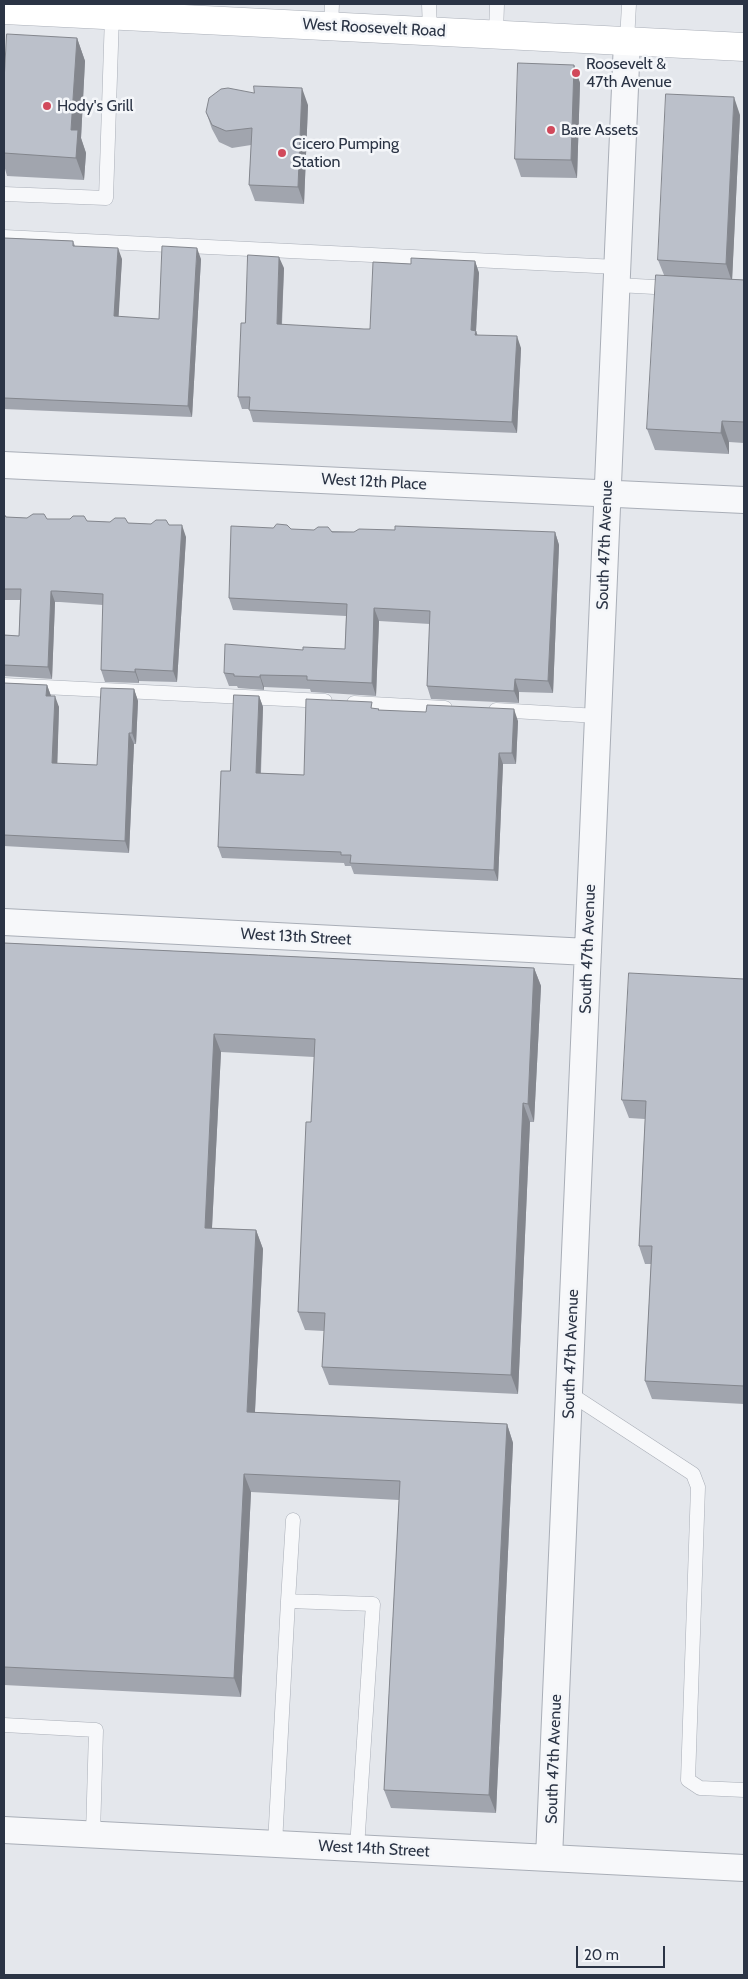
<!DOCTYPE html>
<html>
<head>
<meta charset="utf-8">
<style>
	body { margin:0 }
	#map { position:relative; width:748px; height:1979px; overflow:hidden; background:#e4e7ec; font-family:Cabin,sans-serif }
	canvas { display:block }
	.frame { position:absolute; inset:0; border:5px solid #2b3445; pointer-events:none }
	.scale { position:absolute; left:576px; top:1946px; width:89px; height:22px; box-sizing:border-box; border:2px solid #2b3445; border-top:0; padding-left:6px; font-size:15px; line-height:18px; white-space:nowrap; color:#2b3445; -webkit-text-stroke:4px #f4f6f9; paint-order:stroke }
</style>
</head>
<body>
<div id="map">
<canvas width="748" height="1979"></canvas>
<div class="frame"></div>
<div class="scale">20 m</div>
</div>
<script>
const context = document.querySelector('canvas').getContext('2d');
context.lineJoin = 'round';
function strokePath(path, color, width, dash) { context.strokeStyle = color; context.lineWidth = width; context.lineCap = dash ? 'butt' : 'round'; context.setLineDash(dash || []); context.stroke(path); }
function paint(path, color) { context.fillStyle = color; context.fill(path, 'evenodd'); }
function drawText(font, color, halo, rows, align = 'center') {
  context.font = font + ' Cabin,sans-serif'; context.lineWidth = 5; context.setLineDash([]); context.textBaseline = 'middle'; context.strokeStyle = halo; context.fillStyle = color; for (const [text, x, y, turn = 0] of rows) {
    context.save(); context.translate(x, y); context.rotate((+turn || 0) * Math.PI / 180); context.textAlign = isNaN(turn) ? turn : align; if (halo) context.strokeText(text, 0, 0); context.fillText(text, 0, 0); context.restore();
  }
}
const lane = new Path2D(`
	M 429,4 L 430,31
	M 331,26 L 332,4
	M 496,34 L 497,4
	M 627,41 L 629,4
	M 4,194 L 106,198 L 112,15
	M 4,237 L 617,267
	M 617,285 L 673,288
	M 4,685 L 325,701
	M 354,703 L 445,708
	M 496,710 L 598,716
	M 569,1393 L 693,1474 L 698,1487 L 688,1780 L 700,1788 L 744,1790
	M 288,1601 L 293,1520
	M 4,1725 L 96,1730 L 93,1834
	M 275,1844 L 288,1601 L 373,1604 L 357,1848`);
const street = new Path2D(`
	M 4,465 L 744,500
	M 4,922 L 588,952
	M 4,1830 L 744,1868
	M 549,1858 L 627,41`);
const secondary = new Path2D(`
	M 4,10 L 744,47`);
const wall = new Path2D(`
	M 77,38 L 85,61 L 81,138 L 86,153 L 84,180 L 7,176 L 4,165 L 4,82 Z
	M 574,65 L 580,83 L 577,178 L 521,177 L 515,159 Z
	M 308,105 L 304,204 L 255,201 L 249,185 L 251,145 L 232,148 L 219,142 L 212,129 L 206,112 Z
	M 740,115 L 732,279 L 744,280 L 744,443 L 729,442 L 729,454 L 655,450 L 647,429 L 664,275 L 658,260 Z
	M 4,238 L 73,241 L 75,246 L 122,259 L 118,317 L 159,319 L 201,259 L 192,417 L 4,409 Z
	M 475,261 L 479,273 L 476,331 L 477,335 L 521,348 L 517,433 L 253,422 L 249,409 L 242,409 L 238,397 L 245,323 L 284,268 L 282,325 L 364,329 L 370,329 L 411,264 Z
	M 4,514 L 6,517 L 27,518 L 169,525 L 186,537 L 177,682 L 139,681 L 139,683 L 105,682 L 101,670 L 103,605 L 60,602 L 55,602 L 52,679 L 4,676 L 4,635 L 19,636 L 20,600 L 4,600 Z
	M 291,529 L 354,532 L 555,532 L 559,545 L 553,693 L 519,692 L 519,703 L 431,699 L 427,686 L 430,624 L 379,621 L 376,696 L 311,692 L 310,689 L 264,687 L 264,690 L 238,688 L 237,686 L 229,686 L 224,673 L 303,650 L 345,649 L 346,616 L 233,610 L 229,598 Z
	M 4,683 L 47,685 L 51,696 L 59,707 L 57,764 L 97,765 L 134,689 L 138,701 L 136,744 L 134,744 L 129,853 L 4,846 Z
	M 259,696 L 263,707 L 261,773 L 304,775 L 374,708 L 379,710 L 518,721 L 516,764 L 503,764 L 498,881 L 354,874 L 351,866 L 345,866 L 344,863 L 222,858 L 218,847 L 230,771 Z
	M 4,943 L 534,968 L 541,986 L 534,1122 L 530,1122 L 518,1394 L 329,1385 L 322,1367 L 324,1331 L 305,1330 L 298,1312 L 311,1122 L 314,1057 L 221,1052 L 212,1228 L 256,1230 L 263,1249 L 255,1412 L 507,1424 L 513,1443 L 496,1813 L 391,1808 L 384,1790 L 399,1500 L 251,1492 L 241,1697 L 4,1685 Z
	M 744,979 L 744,1404 L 652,1399 L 645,1381 L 651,1264 L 645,1264 L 639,1246 L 645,1119 L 629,1118 L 622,1100 Z`);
const shadedWall = new Path2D(`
	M 77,38 L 85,61 L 81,138 L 86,153 L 84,180 L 76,158 L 71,130 Z
	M 574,65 L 580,83 L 577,178 L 571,160 Z
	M 302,88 L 308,105 L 304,204 L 298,187 Z
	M 734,97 L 740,115 L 732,282 L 726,264 Z
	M 118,248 L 122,259 L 118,327 L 114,316 Z
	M 197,248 L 201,259 L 192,417 L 188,406 Z
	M 279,257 L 284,268 L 281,336 L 277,324 Z
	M 475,261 L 479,273 L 476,331 L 480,342 L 471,330 Z
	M 517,336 L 521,348 L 517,433 L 512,422 Z
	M 722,421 L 729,442 L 729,454 L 721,433 Z
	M 182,525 L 186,537 L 177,682 L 173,671 Z
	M 555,532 L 559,545 L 553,693 L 548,681 Z
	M 51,591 L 55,602 L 52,679 L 48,667 Z
	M 374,608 L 379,621 L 376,696 L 372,683 Z
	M 135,669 L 139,681 L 139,683 L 135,672 Z
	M 260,675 L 264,687 L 264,690 L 260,677 Z
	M 515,679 L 519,692 L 519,703 L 514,691 Z
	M 47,685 L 51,696 L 46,696 Z
	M 134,689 L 138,701 L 136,744 L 132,733 Z
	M 55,696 L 59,707 L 57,775 L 52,763 Z
	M 259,696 L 263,707 L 260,784 L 256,773 Z
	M 514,709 L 518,721 L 516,764 L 512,753 Z
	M 129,733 L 134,744 L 129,853 L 125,841 Z
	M 499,753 L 503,764 L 498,881 L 494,870 Z
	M 534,968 L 541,986 L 534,1122 L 528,1104 Z
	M 214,1034 L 221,1052 L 211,1246 L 205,1228 Z
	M 523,1103 L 530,1122 L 518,1394 L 511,1375 Z
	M 256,1230 L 263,1249 L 254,1430 L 247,1412 Z
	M 507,1424 L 513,1443 L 496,1813 L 489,1795 Z
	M 244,1474 L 251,1492 L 241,1697 L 234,1678 Z`);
const building = new Path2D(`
	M 7,34 L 77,38 L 71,130 L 78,130 L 76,158 L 4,153 L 4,82 Z
	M 518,63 L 574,65 L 571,160 L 515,159 Z
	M 254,86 L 302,88 L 298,187 L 249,185 L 252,128 L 226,131 L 212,125 L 206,112 L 209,98 L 221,89 L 228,88 L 254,93 Z
	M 666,94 L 734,97 L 726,264 L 658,260 Z
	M 4,238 L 73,241 L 73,246 L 118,248 L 114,316 L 159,319 L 162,246 L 197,248 L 188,406 L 4,398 Z
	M 248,255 L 279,257 L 277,324 L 364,329 L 370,329 L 373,262 L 411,264 L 411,258 L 475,261 L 471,330 L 476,331 L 475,335 L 517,336 L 512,422 L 249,410 L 250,397 L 238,397 L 241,323 L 245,323 Z
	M 656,275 L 744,280 L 744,422 L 722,421 L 721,433 L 647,429 Z
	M 4,514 L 6,517 L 27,518 L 33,514 L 44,514 L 47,519 L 70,519 L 73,516 L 84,516 L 87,521 L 110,522 L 115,518 L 125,518 L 128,523 L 151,524 L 156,520 L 166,520 L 169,525 L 182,525 L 173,671 L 135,669 L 135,672 L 101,670 L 103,594 L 56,591 L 51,591 L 48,667 L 4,665 L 4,635 L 19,636 L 21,589 L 4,589 Z
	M 277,524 L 287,525 L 291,529 L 314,530 L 318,527 L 328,527 L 332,532 L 354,532 L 359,529 L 395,530 L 395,526 L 555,532 L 548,681 L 515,679 L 514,691 L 427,686 L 430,611 L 374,608 L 372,683 L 307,680 L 307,676 L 260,675 L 260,677 L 234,676 L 234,674 L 224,673 L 225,644 L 303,650 L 303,647 L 345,649 L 347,604 L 229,598 L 231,526 L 273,528 Z
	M 4,683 L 47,685 L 46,696 L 55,696 L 52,763 L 97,765 L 101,688 L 134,689 L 132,733 L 129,733 L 125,841 L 4,835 Z
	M 234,695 L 259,696 L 256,773 L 304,775 L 306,699 L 372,702 L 371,708 L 379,709 L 378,710 L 426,712 L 427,705 L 514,709 L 512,753 L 499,753 L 494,870 L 350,863 L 351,855 L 341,855 L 341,852 L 218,847 L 221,771 L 230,771 Z
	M 4,943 L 534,968 L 528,1104 L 523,1103 L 511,1375 L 322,1367 L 325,1313 L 298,1312 L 306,1122 L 311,1122 L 315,1039 L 214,1034 L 205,1228 L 256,1230 L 247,1412 L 507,1424 L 489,1795 L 384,1790 L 400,1481 L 244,1474 L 234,1678 L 4,1667 Z
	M 629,973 L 744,979 L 744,1386 L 645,1381 L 652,1246 L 639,1246 L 646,1101 L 622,1100 Z`);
const markers = [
	[576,73,5,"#d1495b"],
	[47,106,5,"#d1495b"],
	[551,130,5,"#d1495b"],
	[282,153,5,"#d1495b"]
];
const streetNames = [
	["West Roosevelt Road",374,28,3],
	["West 12th Place",374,482,3],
	["South 47th Avenue",605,545,-88],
	["West 13th Street",296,937,3],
	["South 47th Avenue",588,949,-88],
	["South 47th Avenue",571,1354,-88],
	["South 47th Avenue",554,1759,-88],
	["West 14th Street",374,1849,3]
];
const poiNames = [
	["Roosevelt &",586,64],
	["47th Avenue",586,82],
	["Hody's Grill",57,106],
	["Bare Assets",561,130],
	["Cicero Pumping",292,144],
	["Station",292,162]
];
strokePath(lane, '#a9aeb7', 15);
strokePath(street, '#a9aeb7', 28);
strokePath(secondary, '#a9aeb7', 29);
strokePath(lane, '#f7f8fa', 14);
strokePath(street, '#f7f8fa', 26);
strokePath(secondary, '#fff', 28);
paint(wall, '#a1a5ae');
paint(shadedWall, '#83868d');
paint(building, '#bbc0ca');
strokePath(building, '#83868d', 1);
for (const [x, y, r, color] of markers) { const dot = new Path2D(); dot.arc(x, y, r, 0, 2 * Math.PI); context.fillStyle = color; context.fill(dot); strokePath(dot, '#f4f6f9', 2); }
drawText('16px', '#2b3445', '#f4f6f9', streetNames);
drawText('16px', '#2b3445', '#f4f6f9', poiNames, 'left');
</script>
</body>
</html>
